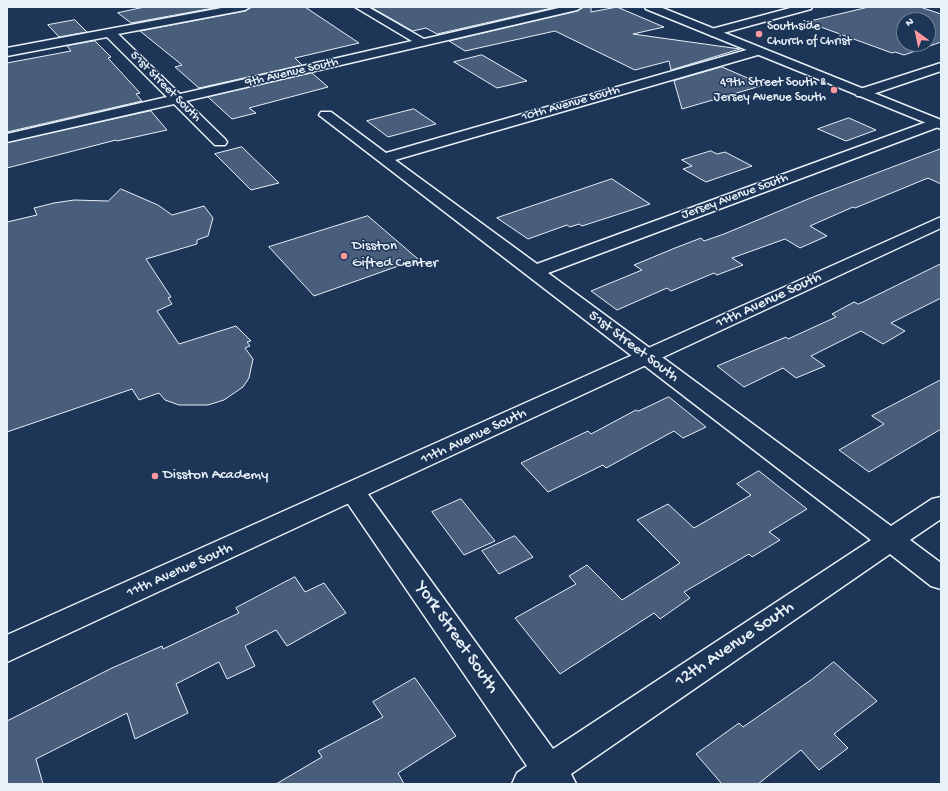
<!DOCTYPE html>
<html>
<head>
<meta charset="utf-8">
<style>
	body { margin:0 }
	#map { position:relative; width:948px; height:791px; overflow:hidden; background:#1d3557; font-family:"Gochi Hand",sans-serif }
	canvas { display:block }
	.frame { position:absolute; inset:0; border:8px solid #e8f1f8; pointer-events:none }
	.north { position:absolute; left:896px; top:12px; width:40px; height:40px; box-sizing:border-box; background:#1d3557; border:1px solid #6e8097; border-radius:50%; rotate:327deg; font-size:11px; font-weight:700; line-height:16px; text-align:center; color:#e8f1f8 }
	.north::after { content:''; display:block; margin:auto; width:14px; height:18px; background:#ff9aa2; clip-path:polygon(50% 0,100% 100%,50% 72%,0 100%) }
</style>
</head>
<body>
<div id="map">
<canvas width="948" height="791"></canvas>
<div class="frame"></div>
<div class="north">N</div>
</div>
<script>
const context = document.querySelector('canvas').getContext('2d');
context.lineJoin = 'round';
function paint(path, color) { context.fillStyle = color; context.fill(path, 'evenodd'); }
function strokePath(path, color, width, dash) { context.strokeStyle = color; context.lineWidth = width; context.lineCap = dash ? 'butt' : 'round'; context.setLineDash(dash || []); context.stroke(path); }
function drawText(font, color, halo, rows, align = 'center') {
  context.font = font + ' "Gochi Hand",sans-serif'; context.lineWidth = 3; context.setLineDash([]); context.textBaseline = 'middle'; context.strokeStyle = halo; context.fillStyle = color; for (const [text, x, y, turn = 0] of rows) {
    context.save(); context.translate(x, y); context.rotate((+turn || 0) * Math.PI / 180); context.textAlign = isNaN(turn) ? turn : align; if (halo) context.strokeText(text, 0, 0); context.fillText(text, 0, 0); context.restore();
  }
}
const building = new Path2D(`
	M 145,7 L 219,7 L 131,23 L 118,13 Z
	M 251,7 L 305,7 L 359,43 L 295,58 L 302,65 L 199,88 L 175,67 L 182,65 L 140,31 L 245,11 Z
	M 371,7 L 556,7 L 437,34 L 426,28 L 413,31 Z
	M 583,7 L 591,7 L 591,12 L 617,7 L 664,27 L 633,34 L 740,49 L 671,70 L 669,61 L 635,70 L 555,31 L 465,51 L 449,41 L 577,11 Z
	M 869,7 L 920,7 L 941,14 L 941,42 L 904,55 L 895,52 L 892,53 L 807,22 ZM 904,20 L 928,20 L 928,44 L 904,44 Z
	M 75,20 L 87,32 L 59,37 L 48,25 Z
	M 95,41 L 111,57 L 108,58 L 140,93 L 136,94 L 142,101 L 7,132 L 7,63 L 71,51 L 67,46 Z
	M 482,55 L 527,81 L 497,88 L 454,62 Z
	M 722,67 L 764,85 L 682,109 L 674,81 Z
	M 312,73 L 328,87 L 249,108 L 256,113 L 232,119 L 208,97 Z
	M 414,109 L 436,124 L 388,137 L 367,121 Z
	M 151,111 L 167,130 L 117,141 L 116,140 L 7,168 L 7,143 Z
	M 849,118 L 876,130 L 846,141 L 818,129 Z
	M 242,147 L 279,183 L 251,190 L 215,154 Z
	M 941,149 L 941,184 L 928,178 L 855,208 L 853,207 L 810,226 L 827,236 L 800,248 L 785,239 L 732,258 L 743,265 L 717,275 L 714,273 L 671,291 L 667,288 L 617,310 L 591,291 L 642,270 L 634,265 L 675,248 L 701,238 L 704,241 L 724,234 L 813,197 Z
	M 711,151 L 717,154 L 725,152 L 752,166 L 706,182 L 683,169 L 692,166 L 682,160 Z
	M 612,179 L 650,204 L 582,226 L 579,224 L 570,227 L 567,225 L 528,239 L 497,218 Z
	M 121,189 L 158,205 L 172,215 L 204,206 L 213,218 L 208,236 L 197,240 L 197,244 L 146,259 L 171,297 L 168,298 L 172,304 L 157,311 L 179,344 L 236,326 L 251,341 L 247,342 L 250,346 L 245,348 L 253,359 L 249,378 L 243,387 L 224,400 L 208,405 L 179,405 L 165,400 L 159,393 L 139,400 L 132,389 L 7,432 L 7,222 L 37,215 L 34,208 L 54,203 L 74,200 L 108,201 Z
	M 368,216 L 418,259 L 314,296 L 269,247 Z
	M 941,264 L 941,298 L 891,323 L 905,331 L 883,344 L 861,331 L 811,356 L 825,366 L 796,378 L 783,368 L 744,387 L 717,366 L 786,337 L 788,339 L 836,317 L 832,314 L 854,302 L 858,304 Z
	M 941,380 L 941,429 L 869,472 L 839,450 L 884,424 L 872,416 Z
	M 669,397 L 706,427 L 683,438 L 674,431 L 606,468 L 603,465 L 548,492 L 521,463 L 588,431 L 591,434 L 636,410 L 638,411 Z
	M 759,471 L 807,509 L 769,532 L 780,540 L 752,557 L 749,554 L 684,592 L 690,598 L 660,619 L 654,613 L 560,674 L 515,618 L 576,584 L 569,576 L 587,565 L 622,600 L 680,563 L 637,520 L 668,504 L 694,528 L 751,495 L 737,484 Z
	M 461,499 L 495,541 L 464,555 L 432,512 Z
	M 515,536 L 533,557 L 499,574 L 482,551 Z
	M 295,577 L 305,592 L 324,583 L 346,613 L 287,646 L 276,630 L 245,646 L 255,666 L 227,679 L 219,662 L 176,684 L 188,713 L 135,739 L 127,713 L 36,759 L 43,784 L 7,784 L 7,721 L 112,668 L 162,646 L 163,649 L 239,613 L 236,608 Z
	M 834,662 L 877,701 L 834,734 L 848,748 L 819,770 L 801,750 L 758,784 L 722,784 L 696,754 L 739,723 L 743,727 L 811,680 Z
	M 415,678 L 456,736 L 398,773 L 404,784 L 276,784 L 322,757 L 318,751 L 383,717 L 373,702 Z`);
const street = new Path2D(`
	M 227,7 L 250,7 L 245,10 L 118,34 L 180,94 L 412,41 L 355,7 L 368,7 L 424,39 L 563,7 L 582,7 L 577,10 L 186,101 L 225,139 L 227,142 L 225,145 L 215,145 L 174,104 L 7,142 L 7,134 L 167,97 L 107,37 L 7,56 L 7,48 Z
	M 794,7 L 812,7 L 811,9 L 712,36 L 706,32 L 708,30 Z
	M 757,47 L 763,51 L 761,54 L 395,160 L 537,264 L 932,120 L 941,120 L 941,126 L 548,273 L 891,526 L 932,499 L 941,497 L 941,519 L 910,540 L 941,563 L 941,589 L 931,586 L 890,554 L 571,774 L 576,784 L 512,784 L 517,773 L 527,766 L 344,498 L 341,492 L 344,486 L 353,483 L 362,486 L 553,749 L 871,540 L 319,115 L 321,112 L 331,112 L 386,153 Z
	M 941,63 L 941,71 L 867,96 L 857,96 L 855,93 L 857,90 Z`);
const secondary = new Path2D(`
	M 645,7 L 660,7 L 941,120 L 941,129 L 646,9 Z
	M 941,217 L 941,228 L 7,662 L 7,635 Z`);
const markers = [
	[759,34,4,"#ff9aa2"],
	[834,90,4,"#ff9aa2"],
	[344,256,4,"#ff9aa2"],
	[155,476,4,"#ff9aa2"]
];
const farPoinames = [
	["Southside",767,27],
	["Church of Christ",767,42],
	["49th Street South &",826,83,"right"],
	["Jersey Avenue South",826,98,"right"]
];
const farStreetnames = [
	["9th Avenue South",292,73,-13],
	["51st Street South",165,87,45],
	["10th Avenue South",571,104,-16],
	["Jersey Avenue South",735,197,-20]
];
const poiNames = [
	["Disston",352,247],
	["Gifted Center",352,264],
	["Disston Academy",163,476]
];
const streetNames = [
	["11th Avenue South",769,301,-25],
	["51st Street South",633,347,37],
	["11th Avenue South",474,437,-25],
	["11th Avenue South",180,571,-24]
];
const nearStreetnames = [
	["York Street South",456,638,55],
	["12th Avenue South",735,645,-34]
];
paint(building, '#495e7a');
strokePath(building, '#e8f1f8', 1);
strokePath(street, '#e8f1f8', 3);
strokePath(secondary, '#e8f1f8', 3);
paint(street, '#1d3557');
paint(secondary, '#1d3557');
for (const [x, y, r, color] of markers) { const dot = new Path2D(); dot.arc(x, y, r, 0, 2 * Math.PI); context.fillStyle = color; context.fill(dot); strokePath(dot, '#1d3557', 1.5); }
drawText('13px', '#e8f1f8', '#1d3557', farPoinames, 'left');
drawText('13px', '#e8f1f8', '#1d3557', farStreetnames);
drawText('15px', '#e8f1f8', '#1d3557', poiNames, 'left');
drawText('15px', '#e8f1f8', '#1d3557', streetNames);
drawText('18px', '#e8f1f8', '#1d3557', nearStreetnames);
</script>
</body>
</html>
